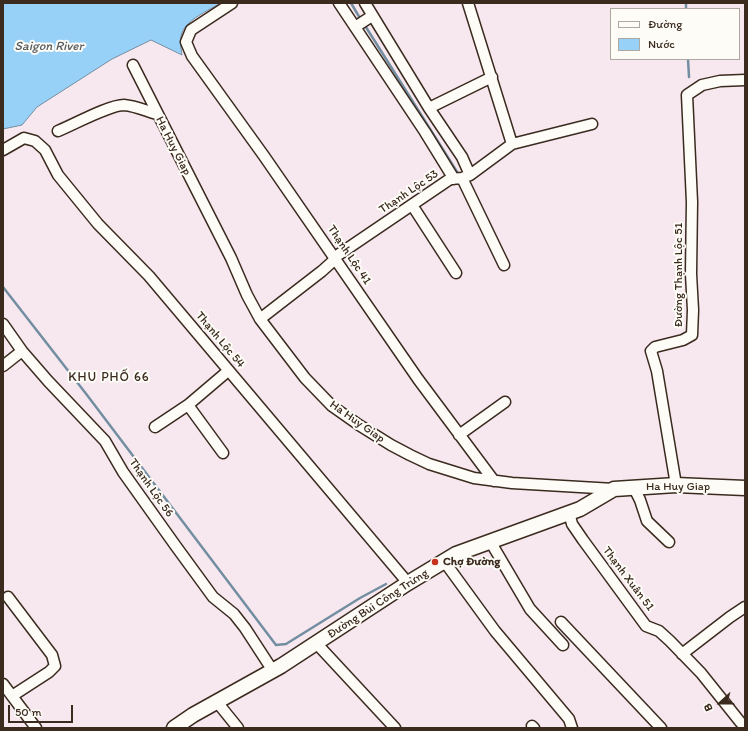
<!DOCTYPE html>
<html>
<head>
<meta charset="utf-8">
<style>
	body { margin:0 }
	#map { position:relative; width:748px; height:731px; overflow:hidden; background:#f7e8ef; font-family:Itim,sans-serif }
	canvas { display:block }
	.frame { position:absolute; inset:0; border:4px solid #3b2a1e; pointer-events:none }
	.legend { position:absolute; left:610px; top:8px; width:130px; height:52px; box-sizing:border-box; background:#fdfcf7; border:1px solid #afa8a0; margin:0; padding:5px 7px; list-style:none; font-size:12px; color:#3b2a1e }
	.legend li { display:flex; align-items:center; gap:8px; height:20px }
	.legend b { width:20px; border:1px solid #afa8a0 }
	.north { position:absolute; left:700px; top:683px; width:40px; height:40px; -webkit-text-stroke:3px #fdfcf7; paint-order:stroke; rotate:249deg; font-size:11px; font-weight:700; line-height:16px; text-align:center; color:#3b2a1e }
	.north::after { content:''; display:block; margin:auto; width:14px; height:18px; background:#3b2a1e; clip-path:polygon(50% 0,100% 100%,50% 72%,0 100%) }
	.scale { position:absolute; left:8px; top:705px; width:65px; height:18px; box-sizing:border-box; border:2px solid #3b2a1e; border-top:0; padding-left:5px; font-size:12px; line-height:14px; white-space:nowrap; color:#3b2a1e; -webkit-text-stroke:3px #fdfcf7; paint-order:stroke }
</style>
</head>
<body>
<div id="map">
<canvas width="748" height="731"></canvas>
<div class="frame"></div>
<ul class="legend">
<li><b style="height:5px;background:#fdfcf7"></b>Đường</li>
<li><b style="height:11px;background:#98d1f8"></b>Nước</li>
</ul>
<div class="north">B</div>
<div class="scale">50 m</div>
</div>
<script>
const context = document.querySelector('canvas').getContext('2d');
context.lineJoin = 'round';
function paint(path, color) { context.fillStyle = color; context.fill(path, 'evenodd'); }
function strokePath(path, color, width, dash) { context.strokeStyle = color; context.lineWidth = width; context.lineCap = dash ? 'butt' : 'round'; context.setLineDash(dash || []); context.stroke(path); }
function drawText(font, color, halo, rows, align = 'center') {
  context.font = font + ' Itim,sans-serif'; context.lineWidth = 4; context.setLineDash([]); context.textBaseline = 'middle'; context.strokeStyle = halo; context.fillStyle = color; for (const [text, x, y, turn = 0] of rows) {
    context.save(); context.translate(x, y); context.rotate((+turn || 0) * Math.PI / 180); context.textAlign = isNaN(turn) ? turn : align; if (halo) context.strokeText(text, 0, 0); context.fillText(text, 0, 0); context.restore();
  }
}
const water = new Path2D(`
	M 3,3 L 221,3 C 209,10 186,20 182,33 C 179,40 181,48 182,55 L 151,40 L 112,59 L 37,107 L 22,125 L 3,129 Z`);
const stream = new Path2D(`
	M 351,3 L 361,20
	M 686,3 L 686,9
	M 364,24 L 459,175
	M 688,59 L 689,77
	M 3,287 L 87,395 L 276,645 L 286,644 L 360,598 L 386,584`);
const street = new Path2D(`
	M 232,3 L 191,30 L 186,42 L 192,56 L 264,156 L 418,379 L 494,481
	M 339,3 L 425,132 L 454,179
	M 365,3 L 429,108 L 462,157 L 470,175
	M 468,3 L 512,144
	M 355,27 L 372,16
	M 133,65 L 231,258 L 247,295 L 260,319 L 305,378 L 332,406 L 359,425 L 391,445 L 410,455 L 429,464 L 474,478 L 512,483 L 614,489
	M 429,108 L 492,77
	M 58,131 C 73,125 109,105 124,105 C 136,106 146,111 157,114
	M 3,150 L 24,138 L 35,141 L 45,150 L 58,175 L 98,224 L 149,276 L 408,583
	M 462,178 L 504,265
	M 412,205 L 456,273
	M 260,319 L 322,271 L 332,262 L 335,257 L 450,179 L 462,178 L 470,175 L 512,144 L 592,124
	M 3,324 L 22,351 L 48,381 L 105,441 L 123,472 L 175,545 L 213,597 L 234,614 L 245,628 L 273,671
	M 3,366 L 22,351
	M 188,405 L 223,453
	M 155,427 L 188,405 L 228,371
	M 459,435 L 505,402
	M 676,485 L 657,371 L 651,351 L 655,347 L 683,340 L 692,335 L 693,310 L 691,274 L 692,202 L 687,95 L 702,85 L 720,81 L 745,80
	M 634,488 L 640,500 L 647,521 L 669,542
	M 569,512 L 572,524 L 583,540 L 646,626 L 659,631 L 670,641 L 701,673 L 741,723
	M 490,541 L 530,609 L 563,645
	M 444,561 L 495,631 L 569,719 L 572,728
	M 8,597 L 52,655 L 55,666 L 49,672 L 12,696
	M 561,622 L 661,728
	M 317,644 L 395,728
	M 682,654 L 730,617 L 745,607
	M 3,684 L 36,728
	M 217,702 L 238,728
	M 532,726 L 534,728`);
const secondary = new Path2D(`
	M 174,728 L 193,715 L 281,666 L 408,583 L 456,554 L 580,509 L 614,489 L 676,485 L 745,488`);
const markers = [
	[435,562,4,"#c8321e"]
];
const streetNames = [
	["Ha Huy Giap",173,146,63],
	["Thạnh Lộc 53",409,192,-34],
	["Thạnh Lộc 41",349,255,56],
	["Đường Thạnh Lộc 51",679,275,-90],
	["Thạnh Lộc 54",220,340,50],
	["Ha Huy Giap",357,422,35],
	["Ha Huy Giap",678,487],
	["Thạnh Lộc 56",151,488,55],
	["Thạnh Xuân 51",628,579,53],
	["Đường Bùi Công Trừng",378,604,-33]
];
const poiNames = [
	["Chợ Đường",443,562]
];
const waterNames = [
	["Saigon River",49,47]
];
const neighbourhoodNames = [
	["KHU PHỐ 66",109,378]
];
paint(water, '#98d1f8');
strokePath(water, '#738ea1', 1);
strokePath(stream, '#738ea1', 2.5);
strokePath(street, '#3b2a1e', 13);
strokePath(secondary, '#3b2a1e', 17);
strokePath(street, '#fdfcf7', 10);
strokePath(secondary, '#fdfcf7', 14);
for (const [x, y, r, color] of markers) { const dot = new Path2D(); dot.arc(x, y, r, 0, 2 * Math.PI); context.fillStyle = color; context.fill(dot); strokePath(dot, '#fdfcf7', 1.5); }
drawText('12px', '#3b2a1e', '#fdfcf7', streetNames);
drawText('bold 12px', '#3b2a1e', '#fdfcf7', poiNames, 'left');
drawText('italic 13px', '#575c5f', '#fdfcf7', waterNames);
context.letterSpacing = '1px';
drawText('13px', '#3b2a1e', '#fdfcf7', neighbourhoodNames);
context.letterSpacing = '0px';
</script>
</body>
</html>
